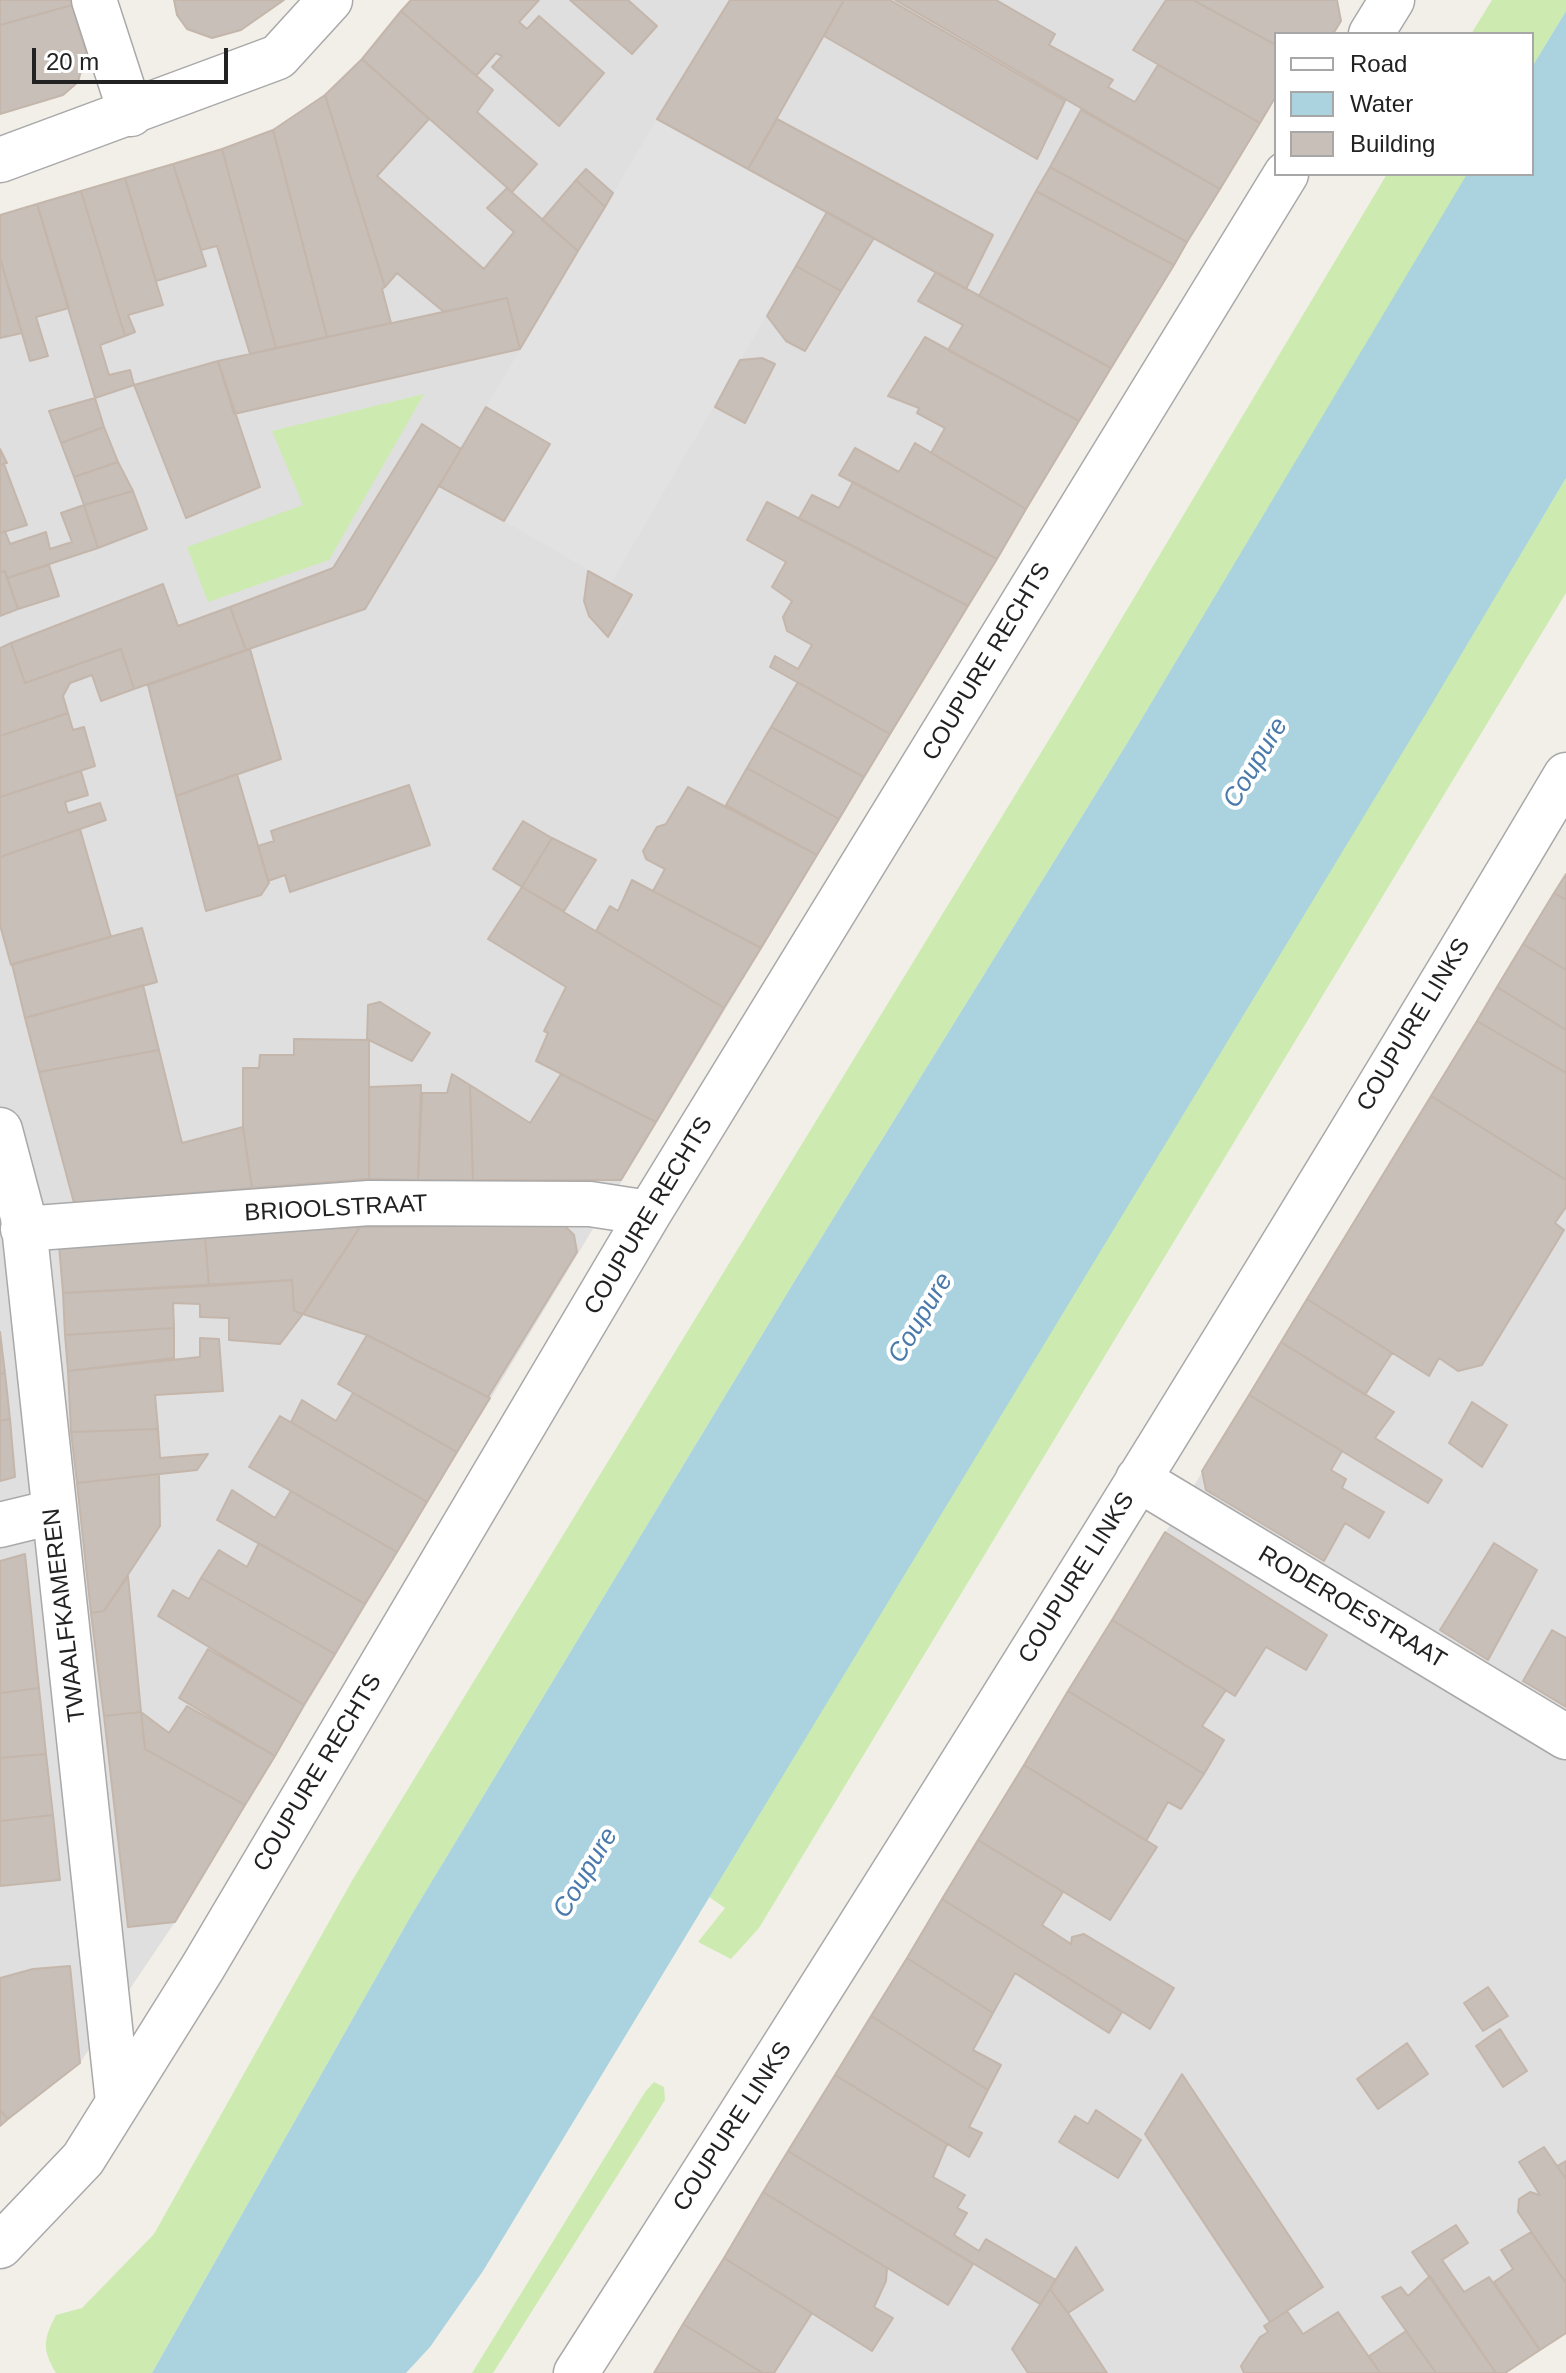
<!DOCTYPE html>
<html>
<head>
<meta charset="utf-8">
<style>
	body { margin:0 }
	#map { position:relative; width:1566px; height:2373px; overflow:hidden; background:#f2efe9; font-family:Arial,sans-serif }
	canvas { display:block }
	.legend { position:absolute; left:1274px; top:32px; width:260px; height:144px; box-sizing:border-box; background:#fff; border:2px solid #a7a7a7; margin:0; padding:10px 14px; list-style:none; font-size:24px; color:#222 }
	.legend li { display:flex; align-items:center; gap:16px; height:40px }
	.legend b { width:40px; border:2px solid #a7a7a7 }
	.scale { position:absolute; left:32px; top:48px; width:196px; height:36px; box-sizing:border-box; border:4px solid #222; border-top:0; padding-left:10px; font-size:24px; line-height:28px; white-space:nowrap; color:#222; -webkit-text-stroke:6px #fff; paint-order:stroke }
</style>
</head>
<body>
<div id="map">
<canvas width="1566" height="2373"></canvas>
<ul class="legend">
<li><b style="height:10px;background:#fff"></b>Road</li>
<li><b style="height:22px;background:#aad3df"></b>Water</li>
<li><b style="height:22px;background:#c7bfb8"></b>Building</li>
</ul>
<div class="scale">20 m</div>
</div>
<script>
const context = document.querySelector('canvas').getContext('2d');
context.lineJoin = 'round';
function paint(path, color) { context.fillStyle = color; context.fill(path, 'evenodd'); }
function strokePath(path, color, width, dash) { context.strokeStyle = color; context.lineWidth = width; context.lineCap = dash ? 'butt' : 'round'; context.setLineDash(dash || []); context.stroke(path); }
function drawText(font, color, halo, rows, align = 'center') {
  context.font = font + ' Arial,sans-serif'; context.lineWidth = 8; context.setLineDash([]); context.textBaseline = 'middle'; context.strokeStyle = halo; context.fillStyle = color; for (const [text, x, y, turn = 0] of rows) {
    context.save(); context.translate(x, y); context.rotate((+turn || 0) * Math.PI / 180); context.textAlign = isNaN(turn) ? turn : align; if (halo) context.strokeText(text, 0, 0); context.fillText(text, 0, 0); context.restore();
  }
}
const residential = new Path2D(`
	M 411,0 L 1337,0 L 1341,21 L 1333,34 L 1276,34 L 1276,96 L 175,1922 L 80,2063 L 0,2126 L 0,215 L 222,149 L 276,129 L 322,98 L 362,59 Z
	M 1566,874 L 1566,2333 L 1505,2373 L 654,2373 Z`);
const grass = new Path2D(`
	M 1492,0 L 1566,0 L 1566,11 L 1532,67 L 1532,34 L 1471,34 Z
	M 1387,174 L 1468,174 L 1126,745 L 797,1277 L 412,1914 L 152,2373 L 56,2373 C 42,2349 43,2340 56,2315 L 82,2308 L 154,2234 L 353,1879 L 1067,710 Z
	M 424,394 L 329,560 L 208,602 L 187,547 L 303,505 L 272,431 Z
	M 1566,478 L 1566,593 L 759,1928 L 731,1959 L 698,1942 L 725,1908 L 709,1897 Z
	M 654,2082 L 664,2087 L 665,2100 L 493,2373 L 472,2373 L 645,2092 Z`);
const parking = new Path2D(`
	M 657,119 L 827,212 L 611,583 L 504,521 L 550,444 L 486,407 Z`);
const water = new Path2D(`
	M 1566,11 L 1566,478 L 1427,712 L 483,2271 L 430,2347 L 406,2373 L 152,2373 L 412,1914 L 797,1277 L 1126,745 L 1467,174 L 1532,174 L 1532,67 Z`);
const building = new Path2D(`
	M 0,0 L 71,0 L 72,5 L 0,25 Z
	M 174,0 L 284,0 L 241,30 L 212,38 L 187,29 L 177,15 Z
	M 411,0 L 539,0 L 519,22 L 527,29 L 539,16 L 604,73 L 559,126 L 492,67 L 502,56 L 496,53 L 476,76 L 401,11 Z
	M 570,0 L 628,0 L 657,26 L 632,54 Z
	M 730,0 L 844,0 L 748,169 L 657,119 Z
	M 844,0 L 890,0 L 1065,101 L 1037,159 L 824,36 Z
	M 895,0 L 996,0 L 1055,34 L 1049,45 L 1113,80 L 1108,87 L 1135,102 L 1158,65 L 1260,123 L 1220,189 Z
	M 1166,0 L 1193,0 L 1276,45 L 1276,96 L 1260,123 L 1133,50 Z
	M 1193,0 L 1337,0 L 1341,21 L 1333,34 L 1276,34 L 1276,45 Z
	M 72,5 L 86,52 L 78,82 L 63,95 L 0,114 L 0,25 Z
	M 401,11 L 493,90 L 477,112 L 537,164 L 512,192 L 362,59 Z
	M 362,59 L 429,119 L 377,176 L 484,269 L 514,232 L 487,208 L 507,188 L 578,251 L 520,349 L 507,298 L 444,312 L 397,273 L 385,287 L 325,95 Z
	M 325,95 L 385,287 L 382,289 L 391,323 L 327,337 L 273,130 Z
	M 1081,110 L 1220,189 L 1187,242 L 1050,167 Z
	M 777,119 L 993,235 L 966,289 L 748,169 Z
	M 273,130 L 327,337 L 276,348 L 222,149 Z
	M 222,149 L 276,348 L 250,354 L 217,246 L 201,250 L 173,164 Z
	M 173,164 L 206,266 L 156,281 L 125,178 Z
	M 1050,167 L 1187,242 L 1174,265 L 1036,191 Z
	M 586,169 L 613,193 L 605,207 L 576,180 Z
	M 125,178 L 163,305 L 128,315 L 135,332 L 125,336 L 81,191 Z
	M 576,180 L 605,207 L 578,251 L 542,220 Z
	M 81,191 L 125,336 L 100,345 L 109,375 L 130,370 L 134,385 L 95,398 L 37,204 Z
	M 1036,191 L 1174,265 L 1111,368 L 979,296 Z
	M 37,204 L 69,308 L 36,317 L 48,356 L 30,361 L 0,258 L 0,215 Z
	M 827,212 L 874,238 L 841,291 L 796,266 Z
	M 0,258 L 22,333 L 0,338 Z
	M 796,266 L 841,291 L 805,351 L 786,341 L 767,316 Z
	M 936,272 L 1111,368 L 1079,421 L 948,350 L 963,325 L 918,301 Z
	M 507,298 L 520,349 L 234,414 L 218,361 Z
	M 925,337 L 1079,421 L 1026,509 L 931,453 L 945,428 L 917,413 L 919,408 L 888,396 Z
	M 762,358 L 775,364 L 745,423 L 715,407 L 740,360 Z
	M 218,361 L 260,487 L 186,518 L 134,385 Z
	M 95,398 L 104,427 L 61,443 L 49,411 Z
	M 486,407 L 550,444 L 504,521 L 439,486 Z
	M 422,424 L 461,449 L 365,609 L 246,650 L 230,607 L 333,568 Z
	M 104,427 L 118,462 L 74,477 L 61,443 Z
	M 915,443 L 1026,509 L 997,559 L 839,475 L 855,448 L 899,472 Z
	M 0,449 L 7,463 L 0,465 Z
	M 118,462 L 133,491 L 84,505 L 74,477 Z
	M 4,464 L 27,525 L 0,533 L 0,465 Z
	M 853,482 L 997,559 L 968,606 L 799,518 L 812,495 L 839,508 Z
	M 133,491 L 147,529 L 98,548 L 84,505 Z
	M 767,502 L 968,606 L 890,734 L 770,667 L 775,656 L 798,669 L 812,645 L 787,631 L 783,617 L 792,601 L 772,587 L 786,562 L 747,540 Z
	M 84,505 L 98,548 L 7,578 L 5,571 L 0,572 L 0,533 L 5,531 L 10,544 L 46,532 L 50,549 L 72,542 L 61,513 Z
	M 49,565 L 59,596 L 18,609 L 7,578 Z
	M 5,571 L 18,609 L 0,616 L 0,572 Z
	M 588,571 L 632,595 L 608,637 L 589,616 L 584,601 Z
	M 163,584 L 178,626 L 230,607 L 246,650 L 134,689 L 121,649 L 25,683 L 11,643 Z
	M 11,643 L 25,683 L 121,649 L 134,689 L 101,701 L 92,675 L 70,683 L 63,696 L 68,713 L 0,736 L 0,648 Z
	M 250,649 L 281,759 L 176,796 L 148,685 Z
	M 798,682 L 890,734 L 864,777 L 771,727 Z
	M 68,713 L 73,730 L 84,727 L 95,766 L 0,797 L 0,736 Z
	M 771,727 L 864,777 L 839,819 L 747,768 Z
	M 747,768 L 839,819 L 817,855 L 726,805 Z
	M 81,771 L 88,795 L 65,802 L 68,813 L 100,803 L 106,820 L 0,857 L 0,797 Z
	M 237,774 L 269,883 L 261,895 L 206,911 L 176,796 Z
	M 409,785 L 430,845 L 290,892 L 285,875 L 268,881 L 258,846 L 274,841 L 271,831 Z
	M 688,787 L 817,855 L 761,948 L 653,891 L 665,869 L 646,859 L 643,851 L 657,827 L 666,824 Z
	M 523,821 L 552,838 L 522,887 L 493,869 Z
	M 80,829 L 111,937 L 11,965 L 0,925 L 0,857 Z
	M 552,838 L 596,860 L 564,911 L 522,887 Z
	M 1566,874 L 1566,900 L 1554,893 Z
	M 632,880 L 761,948 L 724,1008 L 596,931 L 610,906 L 618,911 Z
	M 522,887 L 724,1008 L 656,1122 L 536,1061 L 548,1033 L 544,1031 L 566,987 L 488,939 Z
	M 1554,893 L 1566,900 L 1566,970 L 1523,944 Z
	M 142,928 L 157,982 L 25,1018 L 12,964 Z
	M 1523,944 L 1566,970 L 1566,1030 L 1497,987 Z
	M 143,985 L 159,1050 L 39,1072 L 25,1018 Z
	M 1497,987 L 1566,1030 L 1566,1073 L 1477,1021 Z
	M 380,1002 L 430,1033 L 412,1061 L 367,1039 L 368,1005 Z
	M 1477,1021 L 1566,1073 L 1566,1180 L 1431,1096 Z
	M 294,1039 L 369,1040 L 369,1179 L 252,1188 L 243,1127 L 243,1068 L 259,1068 L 260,1055 L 294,1055 Z
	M 159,1050 L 182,1143 L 243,1127 L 252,1188 L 74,1203 L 39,1072 Z
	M 452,1074 L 470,1085 L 473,1180 L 418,1180 L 422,1093 L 447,1093 Z
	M 561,1074 L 656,1122 L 621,1180 L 473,1180 L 470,1085 L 530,1123 Z
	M 421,1085 L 418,1180 L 369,1179 L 369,1087 Z
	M 1431,1096 L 1566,1180 L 1566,1207 L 1555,1223 L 1564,1230 L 1482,1365 L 1458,1371 L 1439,1358 L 1429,1376 L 1307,1299 Z
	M 544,1225 L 565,1226 L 574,1235 L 577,1252 L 488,1397 L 367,1335 L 303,1314 L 360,1227 Z
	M 360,1227 L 303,1314 L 294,1311 L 292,1280 L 209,1286 L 205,1236 Z
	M 205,1236 L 209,1286 L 63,1293 L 59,1245 Z
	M 292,1280 L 294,1311 L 303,1314 L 280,1344 L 229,1340 L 229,1318 L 200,1317 L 200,1304 L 173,1303 L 174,1328 L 65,1335 L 63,1293 Z
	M 1307,1299 L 1392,1353 L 1365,1395 L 1281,1342 Z
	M 174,1328 L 174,1358 L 68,1371 L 65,1335 Z
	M 0,1332 L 5,1373 L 0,1374 Z
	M 367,1335 L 490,1398 L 457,1452 L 338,1384 Z
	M 200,1338 L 219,1339 L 223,1391 L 155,1395 L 158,1429 L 71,1432 L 68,1371 L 200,1357 Z
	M 1281,1342 L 1394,1412 L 1375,1438 L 1442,1480 L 1428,1503 L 1249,1395 Z
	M 5,1373 L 10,1419 L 0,1421 L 0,1374 Z
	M 353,1393 L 457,1452 L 427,1502 L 291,1422 L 302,1400 L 336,1421 Z
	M 1249,1395 L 1342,1451 L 1331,1470 L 1346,1479 L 1342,1488 L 1384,1512 L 1369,1538 L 1345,1523 L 1324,1561 L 1206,1490 L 1202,1471 Z
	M 1472,1402 L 1507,1425 L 1482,1467 L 1449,1443 Z
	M 280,1416 L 427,1502 L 397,1552 L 249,1467 Z
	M 10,1419 L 15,1477 L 0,1481 L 0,1421 Z
	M 158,1429 L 160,1458 L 208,1454 L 197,1470 L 77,1483 L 71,1432 Z
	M 159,1474 L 160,1526 L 104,1611 L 91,1613 L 77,1483 Z
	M 232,1490 L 275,1518 L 291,1491 L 397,1552 L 365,1604 L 217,1520 Z
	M 1165,1532 L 1327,1635 L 1306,1670 L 1266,1647 L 1235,1696 L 1112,1620 Z
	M 259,1543 L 365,1604 L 335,1654 L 201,1578 L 219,1550 L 247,1567 Z
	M 1494,1543 L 1537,1570 L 1488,1660 L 1440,1630 Z
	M 25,1554 L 39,1688 L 0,1693 L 0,1561 Z
	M 128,1576 L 141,1712 L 104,1716 L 91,1613 L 104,1611 Z
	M 201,1578 L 335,1654 L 304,1705 L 158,1616 L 173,1590 L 189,1599 Z
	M 1112,1620 L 1226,1690 L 1202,1726 L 1224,1740 L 1204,1774 L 1068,1691 Z
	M 1552,1630 L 1566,1638 L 1566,1707 L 1523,1681 Z
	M 208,1649 L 304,1705 L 275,1756 L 179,1698 Z
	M 39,1688 L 46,1754 L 0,1758 L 0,1693 Z
	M 1068,1691 L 1204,1774 L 1181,1809 L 1168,1802 L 1146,1841 L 1024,1765 Z
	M 187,1706 L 275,1756 L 245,1805 L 145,1749 L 141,1712 L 169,1733 Z
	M 141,1712 L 145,1749 L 245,1805 L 175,1922 L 128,1927 L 104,1716 Z
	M 46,1754 L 53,1815 L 0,1821 L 0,1758 Z
	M 1024,1765 L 1157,1847 L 1110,1920 L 978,1840 Z
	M 53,1815 L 60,1880 L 0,1886 L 0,1821 Z
	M 978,1840 L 1063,1892 L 1042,1925 L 1071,1944 L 1072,1937 L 1084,1934 L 1174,1988 L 1150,2029 L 942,1899 Z
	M 942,1899 L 1122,2012 L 1109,2033 L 1015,1973 L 993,2013 L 907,1958 Z
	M 907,1958 L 993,2013 L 973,2050 L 1001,2065 L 988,2090 L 871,2016 Z
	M 70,1966 L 80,2063 L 8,2119 L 0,2110 L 0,1978 L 33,1969 Z
	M 1488,1987 L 1508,2016 L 1483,2031 L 1464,2003 Z
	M 871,2016 L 988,2090 L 969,2127 L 982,2133 L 969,2157 L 835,2075 Z
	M 1500,2029 L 1527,2071 L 1503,2087 L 1476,2046 Z
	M 1407,2043 L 1428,2074 L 1378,2109 L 1357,2079 Z
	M 1182,2074 L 1323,2287 L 1270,2322 L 1145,2134 Z
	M 835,2075 L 947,2144 L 933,2177 L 965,2195 L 957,2208 L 967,2213 L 954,2235 L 979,2251 L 986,2239 L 1056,2280 L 1040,2304 L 788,2151 Z
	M 0,2110 L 8,2119 L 0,2126 Z
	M 1096,2110 L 1141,2140 L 1118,2178 L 1059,2142 L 1075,2116 L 1088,2124 Z
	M 1544,2147 L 1566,2179 L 1566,2283 L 1518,2212 L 1519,2199 L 1530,2192 L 1540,2195 L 1519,2162 Z
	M 788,2151 L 973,2264 L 948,2305 L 763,2192 Z
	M 1566,2161 L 1566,2179 L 1557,2166 Z
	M 763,2192 L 887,2268 L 886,2281 L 874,2307 L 893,2318 L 872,2351 L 724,2258 Z
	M 1456,2225 L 1468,2243 L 1442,2260 L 1464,2292 L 1489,2277 L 1540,2350 L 1505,2373 L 1496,2373 L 1412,2252 Z
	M 1531,2232 L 1566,2283 L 1566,2333 L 1540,2350 L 1494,2282 L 1513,2269 L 1501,2250 Z
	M 1076,2247 L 1103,2290 L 1068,2313 L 1050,2289 Z
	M 724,2258 L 812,2313 L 774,2373 L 763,2373 L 683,2324 Z
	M 1430,2276 L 1496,2373 L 1436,2373 L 1382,2297 L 1401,2287 L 1408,2296 Z
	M 1050,2289 L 1068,2313 L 1107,2373 L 1028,2373 L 1012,2349 Z
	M 1287,2311 L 1303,2334 L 1338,2312 L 1380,2373 L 1244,2373 L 1241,2366 L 1260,2337 L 1268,2332 L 1264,2326 Z
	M 683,2324 L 763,2373 L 654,2373 Z
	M 1406,2331 L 1436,2373 L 1380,2373 L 1369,2356 Z`);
const minor = new Path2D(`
	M 94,0 L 131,114
	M 1371,34 L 1392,0
	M 0,160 L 278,57 L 330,0
	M 0,1130 L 23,1217 L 118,2102
	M 23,1229 L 369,1203 L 590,1204 L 649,1213
	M 1138,1479 L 1566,1737
	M 0,1525 L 53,1512
	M 0,2246 L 83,2159 L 203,1967 L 649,1213 L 1286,174
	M 576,2373 C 914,1845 1246,1314 1566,775`);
const streetNames = [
	["COUPURE RECHTS",987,662,-59],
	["COUPURE LINKS",1414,1025,-59],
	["BRIOOLSTRAAT",336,1209,-3],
	["COUPURE RECHTS",649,1216,-59],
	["COUPURE LINKS",1077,1578,-58],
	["RODEROESTRAAT",1352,1608,31],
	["TWAALFKAMEREN",65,1615,-97],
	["COUPURE RECHTS",318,1773,-59],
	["COUPURE LINKS",733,2127,-57]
];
const waterNames = [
	["Coupure",1256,763,-59],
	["Coupure",921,1318,-59],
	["Coupure",586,1873,-59]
];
paint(residential, '#e0dfdf');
paint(grass, '#cdebb0');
paint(parking, '#e2e2e2');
paint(water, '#aad3df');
paint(building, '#c7bfb8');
strokePath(building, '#c4b6ab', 2);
strokePath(minor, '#a9a9a9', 47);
strokePath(minor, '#fff', 44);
drawText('24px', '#222', '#fff', streetNames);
drawText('italic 26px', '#4a7aab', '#fff', waterNames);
</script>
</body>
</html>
